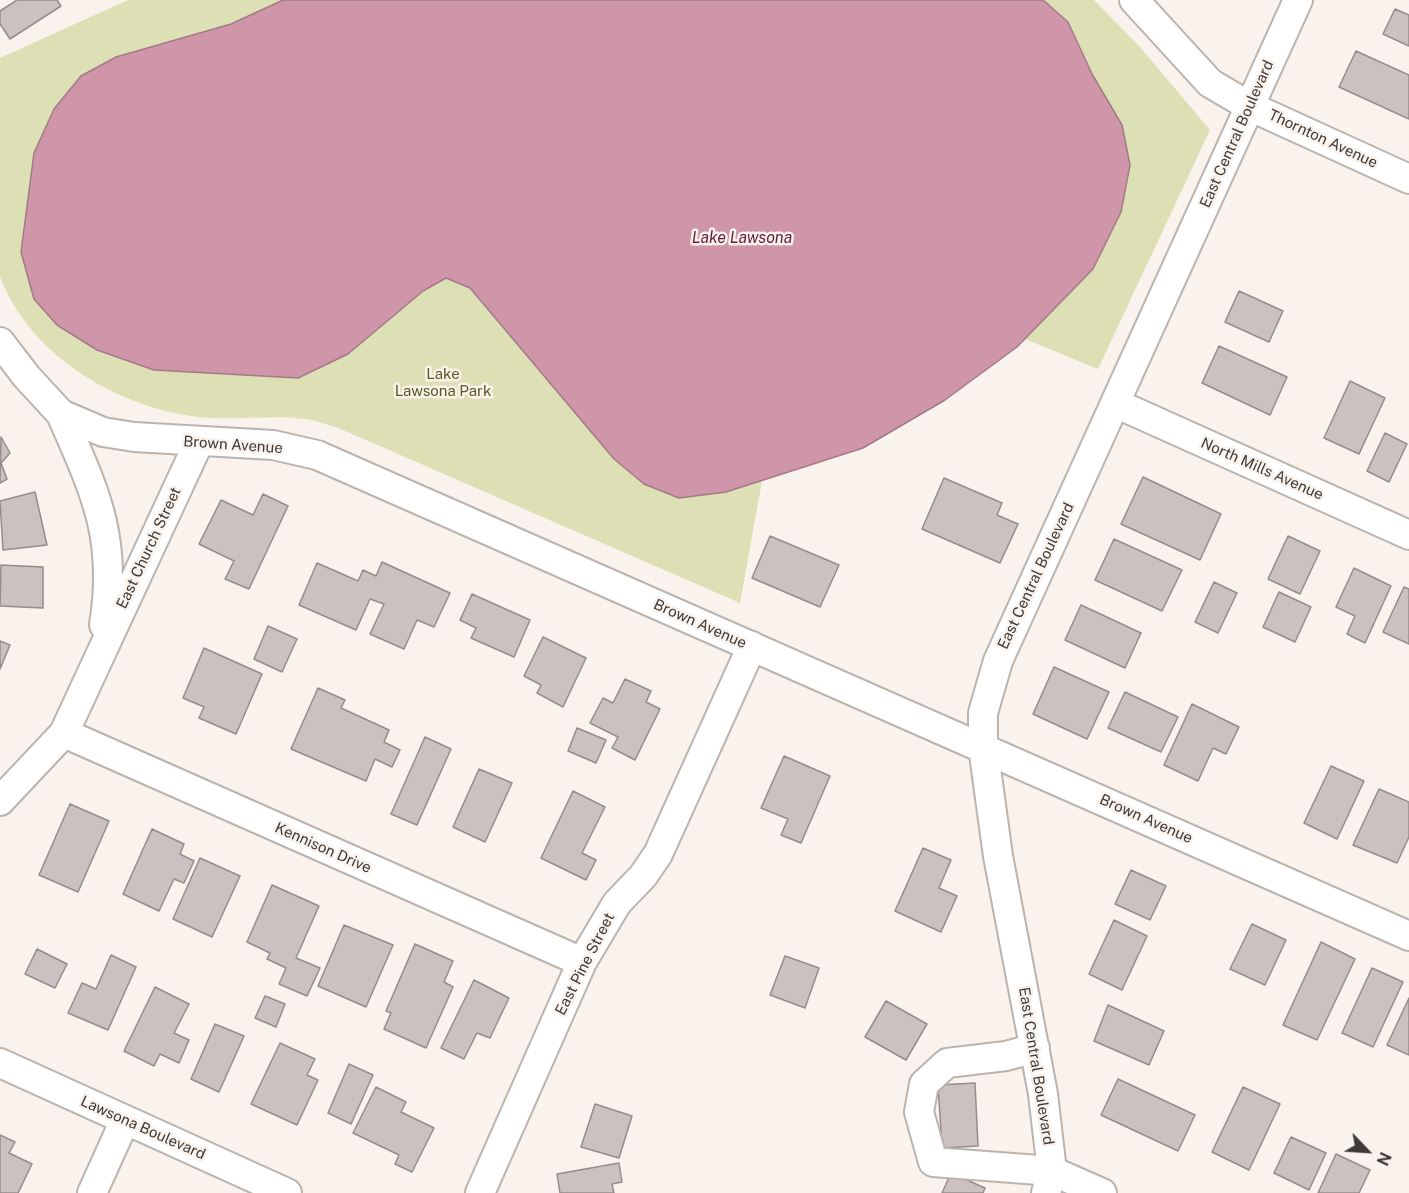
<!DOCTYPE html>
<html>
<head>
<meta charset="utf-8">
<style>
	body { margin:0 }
	#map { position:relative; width:1409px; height:1193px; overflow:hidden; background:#faf2ed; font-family:"Public Sans",sans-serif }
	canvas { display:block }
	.north { position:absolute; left:1337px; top:1121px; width:60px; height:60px; -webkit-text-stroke:4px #faf2ed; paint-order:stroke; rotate:115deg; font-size:16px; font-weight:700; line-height:24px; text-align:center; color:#3d3a38 }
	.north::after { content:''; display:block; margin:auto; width:21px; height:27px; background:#3d3a38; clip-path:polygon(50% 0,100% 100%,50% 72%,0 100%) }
</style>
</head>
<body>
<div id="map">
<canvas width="1409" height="1193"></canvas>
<div class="north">N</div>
</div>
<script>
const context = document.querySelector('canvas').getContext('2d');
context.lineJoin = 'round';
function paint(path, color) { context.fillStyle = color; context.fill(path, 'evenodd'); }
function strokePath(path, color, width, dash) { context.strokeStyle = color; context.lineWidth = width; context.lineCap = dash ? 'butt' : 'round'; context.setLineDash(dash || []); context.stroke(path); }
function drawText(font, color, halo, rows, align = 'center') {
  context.font = font + ' "Public Sans",sans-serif'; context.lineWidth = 5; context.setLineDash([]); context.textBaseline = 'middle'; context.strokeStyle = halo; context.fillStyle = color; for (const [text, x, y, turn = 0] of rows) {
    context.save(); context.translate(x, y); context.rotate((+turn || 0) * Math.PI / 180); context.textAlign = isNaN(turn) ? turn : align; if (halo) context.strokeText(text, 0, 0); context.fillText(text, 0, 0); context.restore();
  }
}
const green = new Path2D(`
	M 128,0 L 283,0 L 231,24 L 154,370 L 298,378 L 348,354 L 423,291 L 446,278 L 470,288 L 614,459 L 644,484 L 726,492 L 762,481 L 740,603 L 336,427 C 326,425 316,420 305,419 C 268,414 228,422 191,416 C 112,404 30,354 0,277 L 0,58 Z
	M 1043,0 L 1094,0 L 1140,47 L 1210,130 L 1098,369 L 1025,339 L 1054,309 L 1092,74 L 1069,22 Z`);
const water = new Path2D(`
	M 283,0 L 1043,0 L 1068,22 L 1092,74 L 1122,125 L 1130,165 L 1121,212 L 1093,269 L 1017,347 L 945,400 L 863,448 L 726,492 L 679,498 L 644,484 L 614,459 L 470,288 L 446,278 L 423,291 L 348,354 L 298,378 L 154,370 L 97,350 L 57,325 L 34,299 L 21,252 L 34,153 L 54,109 L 81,76 L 116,57 L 231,24 Z`);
const building = new Path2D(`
	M 17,0 L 57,0 L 61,6 L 10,39 L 0,24 L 0,11 Z
	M 1395,9 L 1409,15 L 1409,46 L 1383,34 Z
	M 1356,51 L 1409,75 L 1409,119 L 1339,87 Z
	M 1239,291 L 1283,311 L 1269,342 L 1225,322 Z
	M 1219,346 L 1287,377 L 1270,415 L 1202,383 Z
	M 1350,381 L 1385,398 L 1359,454 L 1324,438 Z
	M 1385,433 L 1407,444 L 1389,482 L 1367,471 Z
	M 1,437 L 10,453 L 1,463 L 7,479 L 0,483 Z
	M 1143,477 L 1221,514 L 1200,560 L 1121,524 Z
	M 944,478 L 1002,503 L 997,515 L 1018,524 L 1000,563 L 922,529 Z
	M 35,492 L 47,545 L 3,550 L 0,501 Z
	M 263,494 L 288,506 L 249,589 L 225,579 L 234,561 L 199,544 L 221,500 L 253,515 Z
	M 770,536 L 839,565 L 820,607 L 752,578 Z
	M 1288,536 L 1320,551 L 1300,594 L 1268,579 Z
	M 1114,539 L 1182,570 L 1162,611 L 1095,580 Z
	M 382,562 L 450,593 L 434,627 L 417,620 L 404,649 L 370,634 L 384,604 L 370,599 L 356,630 L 299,605 L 317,563 L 358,581 L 363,570 L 376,576 Z
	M 1,565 L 43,567 L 43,608 L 0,606 Z
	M 1354,568 L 1391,586 L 1365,643 L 1347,634 L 1355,616 L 1336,607 Z
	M 1214,582 L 1237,593 L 1218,633 L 1195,622 Z
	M 1404,587 L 1409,589 L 1409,644 L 1383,632 Z
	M 1279,592 L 1311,607 L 1295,642 L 1263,627 Z
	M 472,594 L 530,620 L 514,657 L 471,638 L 476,628 L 460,620 Z
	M 1081,605 L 1141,633 L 1125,668 L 1065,640 Z
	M 268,626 L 297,639 L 282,672 L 254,659 Z
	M 543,637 L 586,658 L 563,707 L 537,693 L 541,685 L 524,676 Z
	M 0,641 L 10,645 L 0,669 Z
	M 204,648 L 262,674 L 236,734 L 199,718 L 204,707 L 183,698 Z
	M 1054,667 L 1109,692 L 1087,739 L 1033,714 Z
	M 625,679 L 651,691 L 646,702 L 660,709 L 635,760 L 612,748 L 618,737 L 590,723 L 603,698 L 613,703 Z
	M 318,688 L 345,700 L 341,708 L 389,730 L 384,742 L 400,750 L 392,767 L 375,759 L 366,781 L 291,749 Z
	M 1125,692 L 1178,717 L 1161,752 L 1108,728 Z
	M 1192,704 L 1239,727 L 1226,754 L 1213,748 L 1198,781 L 1164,765 Z
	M 577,728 L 606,740 L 596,763 L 568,751 Z
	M 425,737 L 451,749 L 417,825 L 391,814 Z
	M 784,756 L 830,776 L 801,843 L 781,835 L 788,819 L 761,808 Z
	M 1331,766 L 1364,781 L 1337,839 L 1304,823 Z
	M 479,769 L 512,783 L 485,842 L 453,827 Z
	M 1379,789 L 1409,802 L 1409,837 L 1397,863 L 1353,845 Z
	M 573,791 L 605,807 L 582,853 L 596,860 L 586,880 L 541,858 Z
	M 70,804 L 109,821 L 78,892 L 39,875 Z
	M 152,829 L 184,844 L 180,854 L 194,861 L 184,883 L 174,879 L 159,911 L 123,894 Z
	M 923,848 L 951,860 L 939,888 L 957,896 L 941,932 L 895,911 Z
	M 200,858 L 240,876 L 212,937 L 173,919 Z
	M 1131,870 L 1166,886 L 1150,920 L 1115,904 Z
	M 272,885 L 319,906 L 296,958 L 320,968 L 307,996 L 279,984 L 286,968 L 267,959 L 270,953 L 247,942 Z
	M 1114,920 L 1147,936 L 1122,990 L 1089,974 Z
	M 1252,924 L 1286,940 L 1265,985 L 1230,969 Z
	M 344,925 L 393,945 L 366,1007 L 318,986 Z
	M 1321,942 L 1355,959 L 1317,1040 L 1283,1025 Z
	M 415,944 L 453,961 L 444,982 L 453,987 L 426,1048 L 384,1029 L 391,1013 L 386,1011 Z
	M 37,949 L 67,964 L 55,988 L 25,974 Z
	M 111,955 L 136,967 L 108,1030 L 68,1013 L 82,983 L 96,989 Z
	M 785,956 L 819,968 L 805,1008 L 770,995 Z
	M 1372,968 L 1403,982 L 1373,1047 L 1342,1033 Z
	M 474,980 L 509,998 L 490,1038 L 477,1033 L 464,1059 L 441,1048 Z
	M 155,987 L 189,1004 L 174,1033 L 189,1040 L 179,1063 L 160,1054 L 154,1066 L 124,1051 Z
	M 265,996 L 285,1004 L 276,1027 L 255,1018 Z
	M 1409,998 L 1409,1055 L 1387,1045 Z
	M 886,1001 L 927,1024 L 906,1060 L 865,1037 Z
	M 1108,1005 L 1164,1031 L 1149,1065 L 1094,1041 Z
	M 215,1024 L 244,1036 L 219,1092 L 191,1079 Z
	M 280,1043 L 315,1059 L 307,1075 L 318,1080 L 297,1125 L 251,1104 Z
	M 349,1064 L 373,1075 L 351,1124 L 328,1113 Z
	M 1118,1079 L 1195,1115 L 1178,1151 L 1101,1115 Z
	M 975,1083 L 978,1146 L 942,1148 L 938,1085 Z
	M 376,1087 L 406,1102 L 401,1112 L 434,1128 L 412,1172 L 395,1164 L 399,1155 L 353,1133 Z
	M 1243,1087 L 1280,1104 L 1249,1170 L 1212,1152 Z
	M 595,1104 L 632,1116 L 619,1158 L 581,1147 Z
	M 0,1135 L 15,1142 L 9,1153 L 32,1164 L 18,1193 L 0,1193 Z
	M 1291,1137 L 1326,1153 L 1309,1190 L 1274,1173 Z
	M 1336,1154 L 1370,1170 L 1359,1193 L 1318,1193 Z
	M 619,1163 L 622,1182 L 612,1184 L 614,1193 L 560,1193 L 557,1174 Z
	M 951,1173 L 985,1188 L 983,1193 L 942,1193 Z`);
const minor = new Path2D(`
	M 1134,0 L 1210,83 L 1249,106 L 1409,179
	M 0,342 L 26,376 L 61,414 L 103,432 L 134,437 L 273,445 L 317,455 L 1409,936
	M 1115,403 L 1409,535
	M 61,414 C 95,492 118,537 104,625
	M 64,733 L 582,962
	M 0,801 L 64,733 L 199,442
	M 1035,1048 L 1006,1056 L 947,1063 L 924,1084 L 919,1112 L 933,1162 L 1052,1171 L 1102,1193
	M 0,1063 L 287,1193
	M 92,1193 L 125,1120
	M 480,1193 L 582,962 L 617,903 L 643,876 L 658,854 L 752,646
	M 1046,1193 L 1052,1171 L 1043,1094 L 998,856 L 983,747 L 983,713 L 998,661 L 1298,0`);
const streetNames = [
	["East Central Boulevard",1237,134,-66],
	["Thornton Avenue",1323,139,25],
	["Brown Avenue",233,445,4],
	["North Mills Avenue",1262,469,24],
	["East Church Street",149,548,-65],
	["East Central Boulevard",1036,576,-65],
	["Brown Avenue",700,624,24],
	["Brown Avenue",1146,819,24],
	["Kennison Drive",323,848,24],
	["East Pine Street",585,964,-63],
	["East Central Boulevard",1036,1066,81],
	["Lawsona Boulevard",143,1128,24]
];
const parkNames = [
	["Lake",443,374],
	["Lawsona Park",443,391]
];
const waterNames = [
	["Lake Lawsona",742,238]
];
paint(green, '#dddfb5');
paint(water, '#cf95a9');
strokePath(water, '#a37a87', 1.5);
paint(building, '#cac1c0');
strokePath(building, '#958c8b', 1.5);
strokePath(minor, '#bbb3ae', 32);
strokePath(minor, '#fff', 28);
drawText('15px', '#3d3a38', '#faf2ed', streetNames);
drawText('15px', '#5a5b1e', '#faf2ed', parkNames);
drawText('italic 16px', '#621e3c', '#faf2ed', waterNames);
</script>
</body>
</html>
